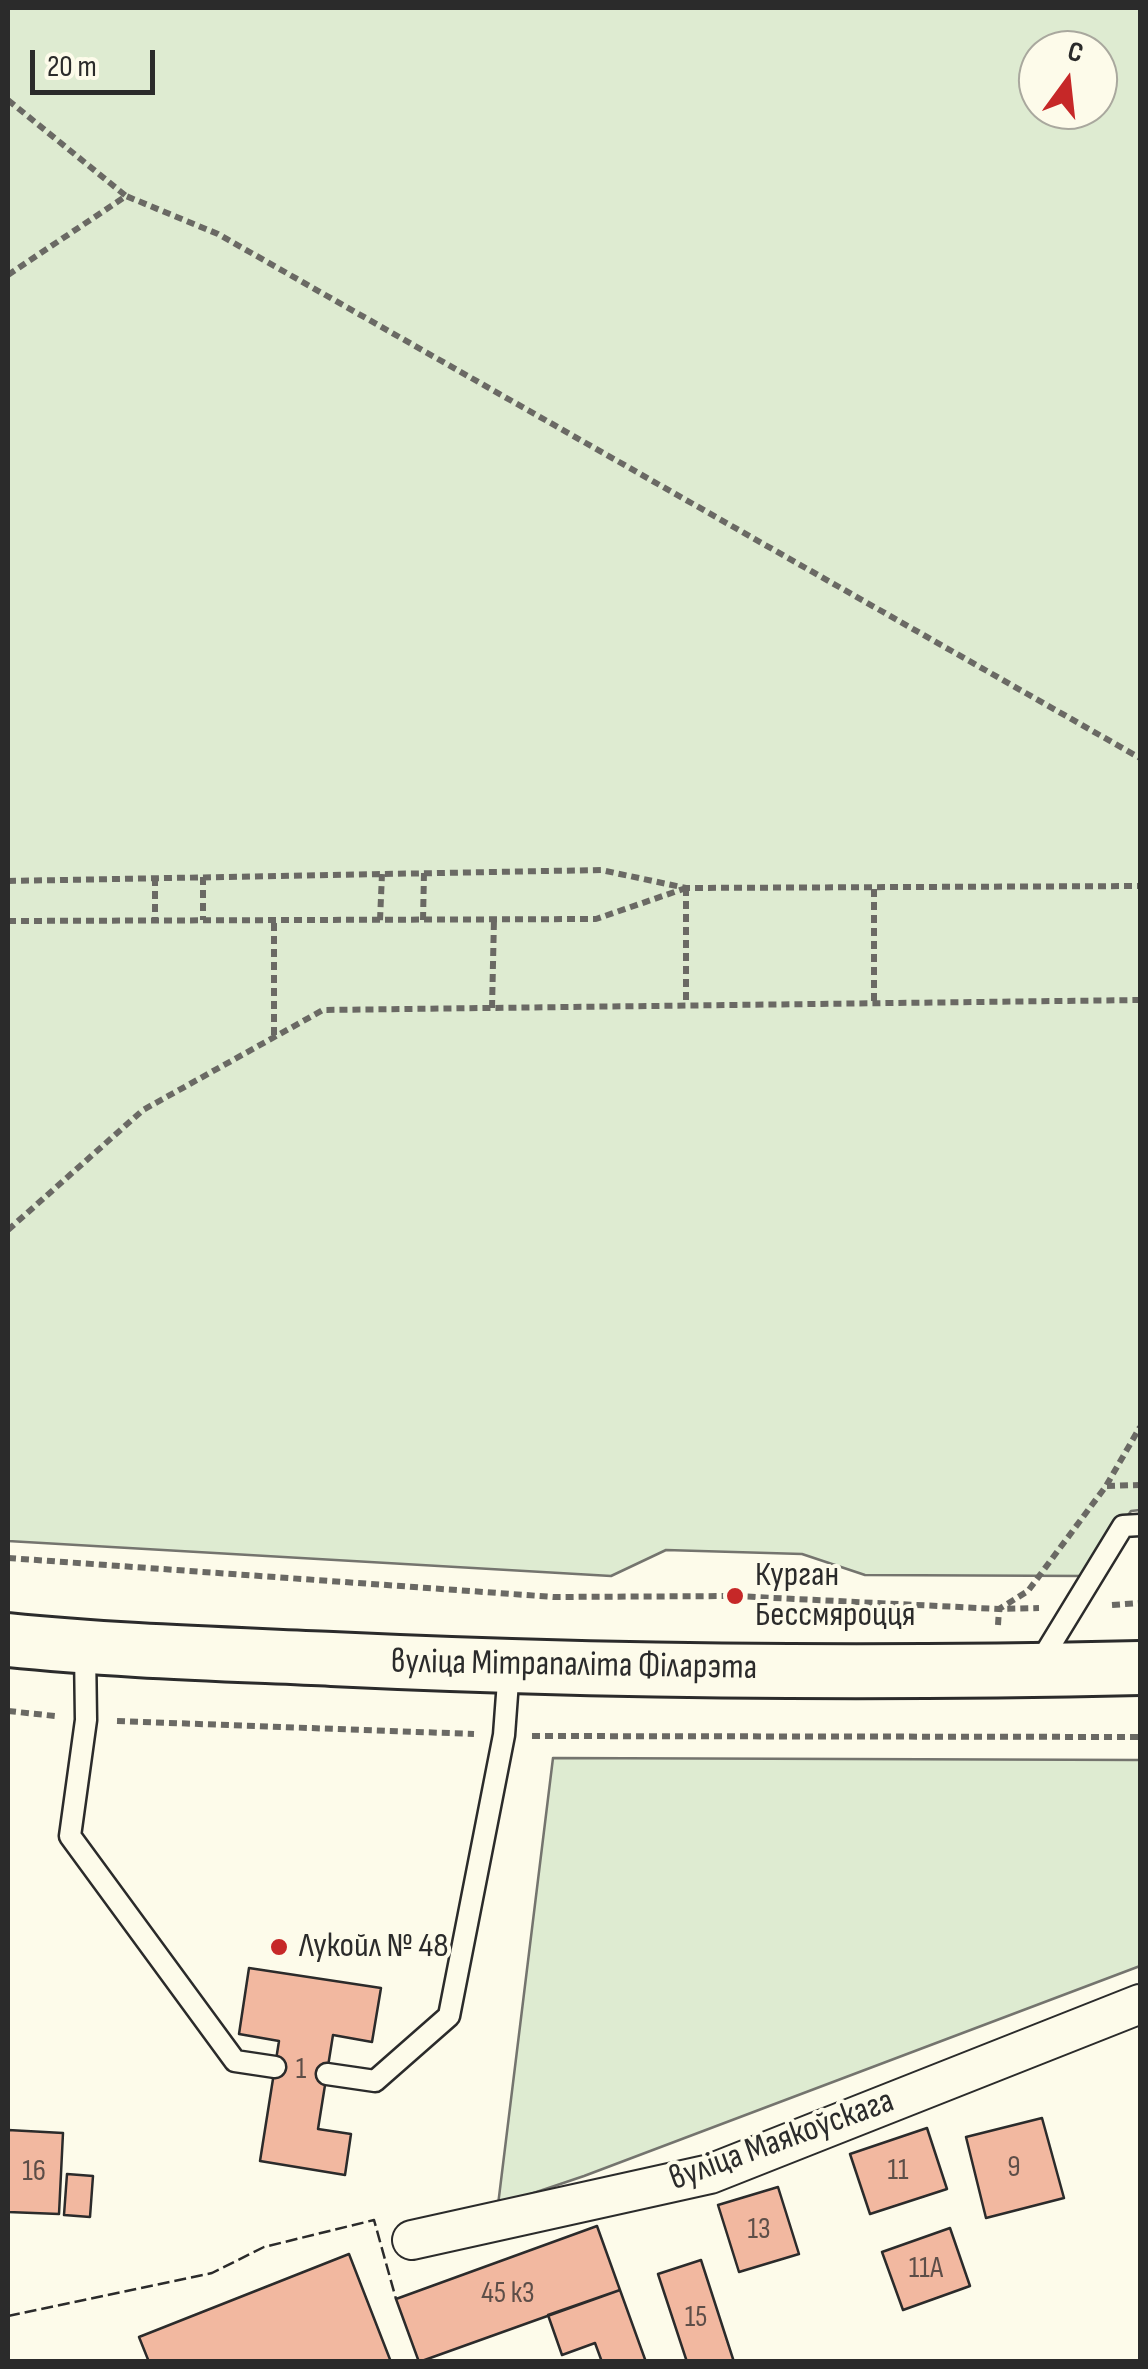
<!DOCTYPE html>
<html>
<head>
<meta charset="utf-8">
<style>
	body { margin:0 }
	#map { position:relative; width:1148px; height:2369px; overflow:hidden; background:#fdfbea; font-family:"Sofia Sans Condensed",sans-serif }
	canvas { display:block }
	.frame { position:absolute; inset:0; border:10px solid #2b2b2b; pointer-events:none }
	.north { position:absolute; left:1018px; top:30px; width:100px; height:100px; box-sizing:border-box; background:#fdfbea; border:2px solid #a9a89e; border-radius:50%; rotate:15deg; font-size:28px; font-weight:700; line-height:40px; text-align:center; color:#2b2b2b }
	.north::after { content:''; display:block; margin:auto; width:35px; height:45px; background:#c62828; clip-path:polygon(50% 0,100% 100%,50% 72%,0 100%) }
	.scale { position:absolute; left:30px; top:50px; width:125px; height:45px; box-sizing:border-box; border:5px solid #2b2b2b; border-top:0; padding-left:12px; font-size:30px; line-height:35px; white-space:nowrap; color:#2b2b2b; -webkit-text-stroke:8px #fdfbea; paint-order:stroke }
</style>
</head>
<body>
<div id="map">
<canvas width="1148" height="2369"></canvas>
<div class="frame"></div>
<div class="north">С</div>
<div class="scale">20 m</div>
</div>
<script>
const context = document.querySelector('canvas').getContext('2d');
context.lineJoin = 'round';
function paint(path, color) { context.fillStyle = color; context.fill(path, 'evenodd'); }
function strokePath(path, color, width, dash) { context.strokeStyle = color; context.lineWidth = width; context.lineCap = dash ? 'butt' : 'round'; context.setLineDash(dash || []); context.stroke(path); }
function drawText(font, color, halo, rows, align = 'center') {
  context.font = font + ' "Sofia Sans Condensed",sans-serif'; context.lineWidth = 8; context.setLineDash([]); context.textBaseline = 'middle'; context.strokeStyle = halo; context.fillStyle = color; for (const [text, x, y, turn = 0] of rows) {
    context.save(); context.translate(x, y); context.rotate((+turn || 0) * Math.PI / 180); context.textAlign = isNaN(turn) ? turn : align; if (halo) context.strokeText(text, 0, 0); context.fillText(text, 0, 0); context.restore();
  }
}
const green = new Path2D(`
	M 8,8 L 1140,8 L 1140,1510 L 1131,1511 L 1086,1576 L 865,1575 L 802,1554 L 666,1550 L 611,1576 L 8,1541 ZM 1038,50 L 1098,50 L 1098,110 L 1038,110 Z
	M 553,1758 L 1140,1760 L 1140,1966 L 584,2176 L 498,2205 Z`);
const building = new Path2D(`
	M 249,1968 L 381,1988 L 372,2042 L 333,2035 L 318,2129 L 351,2134 L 345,2175 L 260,2161 L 279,2041 L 239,2034 Z
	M 1042,2118 L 1064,2198 L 986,2218 L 966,2137 Z
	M 927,2128 L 947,2189 L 870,2214 L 850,2154 Z
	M 8,2130 L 63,2133 L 59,2214 L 8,2212 Z
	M 67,2174 L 93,2176 L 90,2217 L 64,2215 Z
	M 778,2187 L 799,2254 L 739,2272 L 718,2205 Z
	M 597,2226 L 620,2290 L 419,2362 L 396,2299 Z
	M 950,2228 L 970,2286 L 903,2310 L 882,2252 Z
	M 349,2254 L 391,2362 L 149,2362 L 139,2337 Z
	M 701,2260 L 734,2362 L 687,2362 L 658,2274 Z
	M 620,2290 L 646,2362 L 602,2362 L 595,2343 L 562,2355 L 548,2315 Z`);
const path = new Path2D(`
	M 8,100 L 126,196
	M 8,275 L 126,196 L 218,234 L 1140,758
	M 203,877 L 203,920
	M 155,878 L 155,921
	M 8,881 L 601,870 L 686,888 L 1140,886
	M 686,888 L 686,1004
	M 874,889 L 874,1004
	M 380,920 L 382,874
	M 423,920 L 424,873
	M 8,921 L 596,919 L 686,888
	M 492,1008 L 494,919
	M 274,1035 L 274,920
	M 8,1230 L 143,1110 L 323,1010 L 1140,1000
	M 1107,1486 L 1140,1485
	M 8,1558 L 554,1597 L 735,1596 L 999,1609 L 1039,1608
	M 1112,1605 L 1140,1603
	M 998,1625 L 999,1609 L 1028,1591 L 1106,1486 L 1140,1427
	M 8,1711 L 55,1716
	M 117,1721 L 474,1734
	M 532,1736 L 1140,1737`);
const service = new Path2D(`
	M 85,1650 L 86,1720 L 70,1836 L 235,2061 L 275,2067
	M 1037,1667 L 1123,1526 L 1140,1525
	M 327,2074 L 375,2081 L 449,2016 L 504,1735 L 509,1668`);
const minor = new Path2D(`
	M 412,2240 L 710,2174 L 1140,2004`);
const secondary = new Path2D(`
	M 8,1640 C 115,1651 224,1654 332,1659 C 601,1672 871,1674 1140,1668`);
const fence = new Path2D(`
	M 8,2316 L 212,2273 L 264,2247 L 374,2220 L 396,2299`);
const markers = [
	[735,1596,10,"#c62828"],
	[279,1947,10,"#c62828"]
];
const numberNames = [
	["1",301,2070],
	["9",1014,2168],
	["11",898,2171],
	["16",34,2172],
	["13",759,2230],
	["11А",926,2269],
	["45 к3",508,2294],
	["15",696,2318]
];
const poiNames = [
	["Курган",755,1576],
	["Бессмяроцця",755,1616],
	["Лукойл № 48",299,1947]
];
const streetNames = [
	["вуліца Мітрапаліта Філарэта",574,1666,1],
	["вуліца Маякоўскага",782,2141,-20]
];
paint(green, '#deebd1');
strokePath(green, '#74746e', 2.5);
paint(building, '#f2b8a0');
strokePath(building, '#2b2b2b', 2.5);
strokePath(service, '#2b2b2b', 25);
strokePath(minor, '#2b2b2b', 42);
strokePath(secondary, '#2b2b2b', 58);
strokePath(path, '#6a6964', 6, [8, 5]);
strokePath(service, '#fdfbea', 20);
strokePath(minor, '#fdfbea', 38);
strokePath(secondary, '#fdfbea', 52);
strokePath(fence, '#2b2b2b', 2.5, [12, 5]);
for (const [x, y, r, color] of markers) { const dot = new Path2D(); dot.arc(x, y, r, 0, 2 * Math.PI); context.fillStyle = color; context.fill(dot); strokePath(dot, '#fdfbea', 4); }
drawText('30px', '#5d4e48', null, numberNames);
drawText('35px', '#2b2b2b', '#fdfbea', poiNames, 'left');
drawText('35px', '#2b2b2b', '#fdfbea', streetNames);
</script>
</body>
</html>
